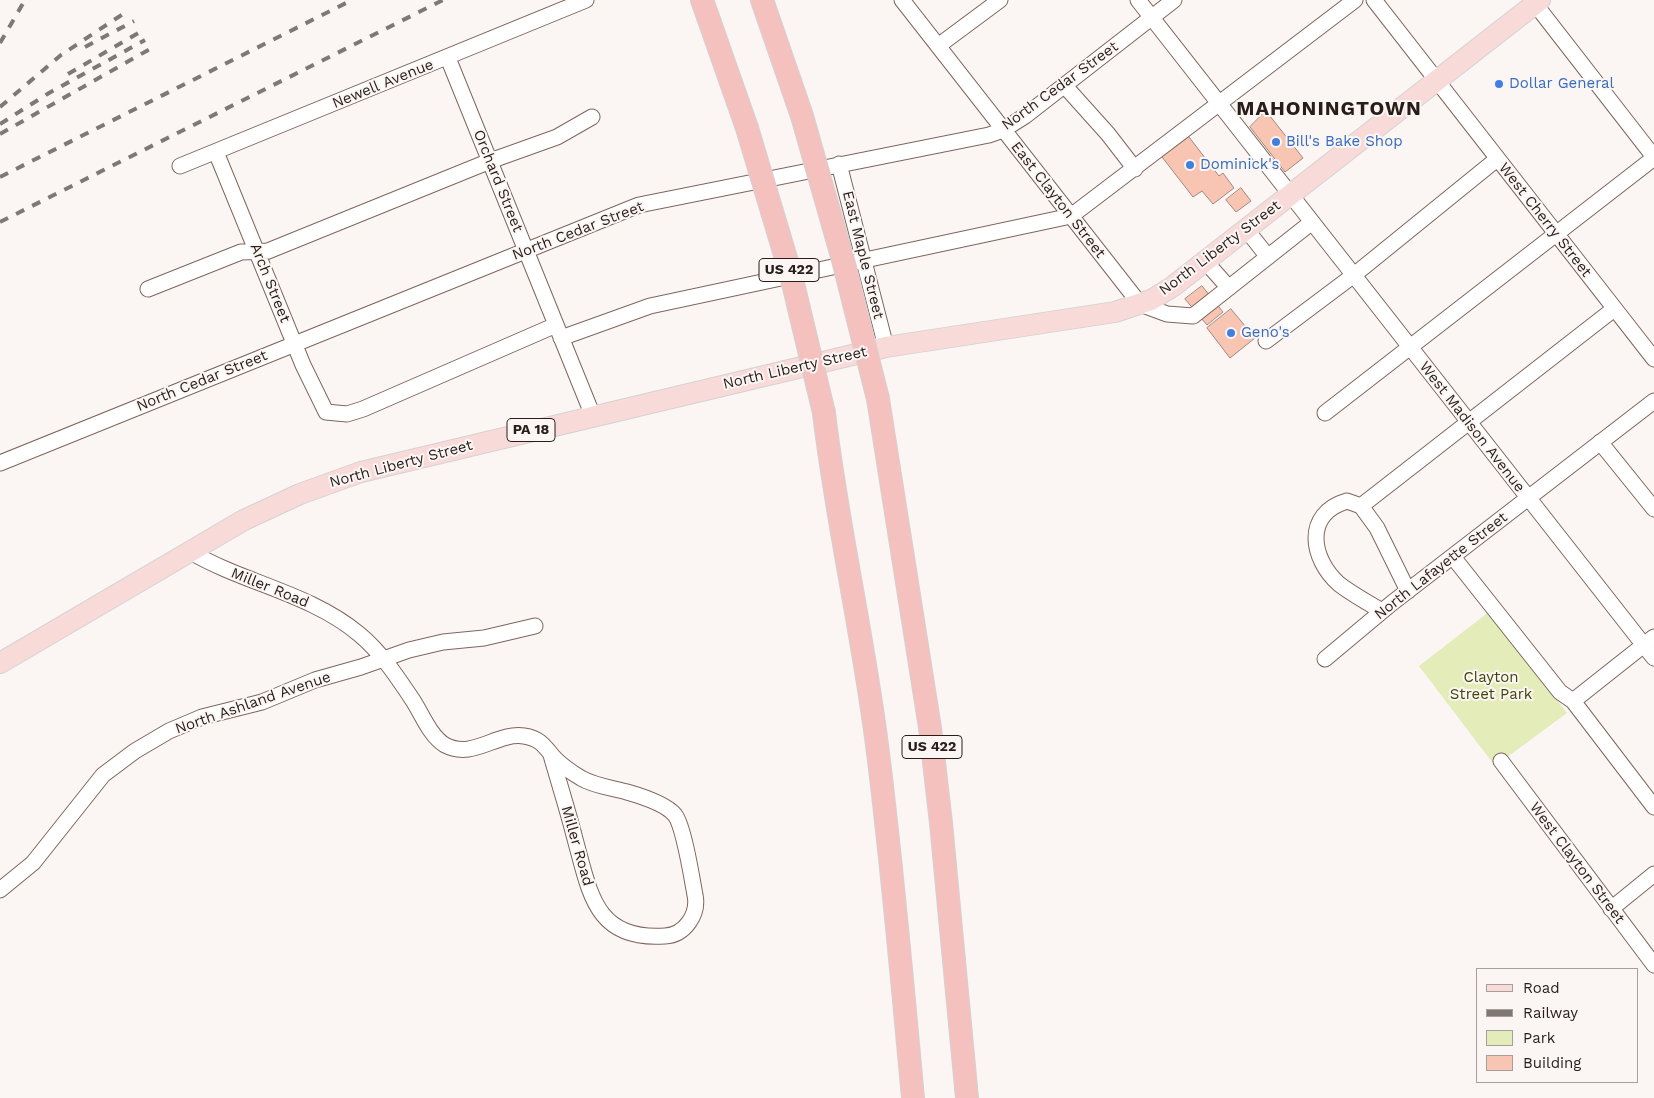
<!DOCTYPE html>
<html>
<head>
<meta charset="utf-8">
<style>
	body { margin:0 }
	#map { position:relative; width:1654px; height:1098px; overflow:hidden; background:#fbf6f4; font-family:"Work Sans",sans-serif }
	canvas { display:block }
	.legend { position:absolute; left:1476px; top:968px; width:162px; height:115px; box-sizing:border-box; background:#fbf6f4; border:1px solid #a6a09d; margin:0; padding:6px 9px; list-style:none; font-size:15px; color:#271e1a }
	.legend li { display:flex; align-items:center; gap:10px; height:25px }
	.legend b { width:25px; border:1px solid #a6a09d }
</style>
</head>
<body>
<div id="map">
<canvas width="1654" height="1098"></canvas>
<ul class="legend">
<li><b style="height:6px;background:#f8dad9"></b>Road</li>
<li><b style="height:6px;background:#7f7874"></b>Railway</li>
<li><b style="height:14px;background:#e4ecb9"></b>Park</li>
<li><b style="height:14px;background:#f8c5b3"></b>Building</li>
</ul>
</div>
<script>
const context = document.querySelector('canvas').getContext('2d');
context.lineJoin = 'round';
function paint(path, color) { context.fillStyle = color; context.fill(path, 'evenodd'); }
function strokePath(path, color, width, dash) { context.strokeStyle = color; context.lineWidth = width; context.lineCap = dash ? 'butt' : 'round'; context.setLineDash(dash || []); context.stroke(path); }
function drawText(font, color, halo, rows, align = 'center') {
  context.font = font + ' "Work Sans",sans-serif'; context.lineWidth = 4; context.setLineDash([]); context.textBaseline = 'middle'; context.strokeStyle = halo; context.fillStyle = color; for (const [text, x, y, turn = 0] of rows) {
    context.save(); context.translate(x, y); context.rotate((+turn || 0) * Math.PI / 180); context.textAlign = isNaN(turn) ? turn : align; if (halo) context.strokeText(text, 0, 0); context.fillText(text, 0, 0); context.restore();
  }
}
const green = new Path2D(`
	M 1490,611 L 1567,713 L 1495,766 L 1419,666 Z`);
const building = new Path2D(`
	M 1266,111 L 1303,158 L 1285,172 L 1250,127 Z
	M 1189,137 L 1219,176 L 1223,173 L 1234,188 L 1213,204 L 1202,191 L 1193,197 L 1162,157 Z
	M 1241,188 L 1251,201 L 1236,212 L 1226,200 Z
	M 1202,286 L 1223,312 L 1207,325 L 1185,299 Z
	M 1231,309 L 1255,338 L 1230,358 L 1207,328 Z`);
const minor = new Path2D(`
	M 902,0 L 1140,304 L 1167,314 L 1193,316 L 1312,222
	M 1138,0 L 1654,658
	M 1374,0 L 1654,359
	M 1532,0 L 1654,157
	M 938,46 L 1000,0
	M 448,58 L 593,416
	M 1064,85 L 1108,134 L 1135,169
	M 216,152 L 303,365 L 326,412 L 347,414 L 363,409 L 556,325
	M 839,164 L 886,347
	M 180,166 L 586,0
	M 1246,229 L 1268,257
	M 1205,261 L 1229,288
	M 148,289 L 241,252 L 268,251 L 490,161 L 557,137 L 592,117
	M 561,338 L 650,306 L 1071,216 L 1355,0
	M 1266,341 L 1354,275 L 1497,159
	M 1325,413 L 1654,158
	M 1600,442 L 1654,509
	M 0,463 L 639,205 L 989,135 L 1003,130 L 1025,116 L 1174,0
	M 1361,506 L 1614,309
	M 189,551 C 243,583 310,593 359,634 C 381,652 398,678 414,702 C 422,715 431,737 445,745 C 473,760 496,732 524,736 C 538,738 543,744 551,754 C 557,762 572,773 581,778 C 594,786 613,788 627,792 C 641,796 666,804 675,815 C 684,827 692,879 695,895 C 699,914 685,935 665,936 C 595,941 590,893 575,839 C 568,811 559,783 551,755
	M 1453,557 L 1560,692 L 1573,701 L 1654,807
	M 1382,611 C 1368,603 1352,594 1339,584 C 1311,559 1303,514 1347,501 L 1361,506 L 1377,528 L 1408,591
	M 1325,659 L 1392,603 L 1654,401
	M 1573,701 L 1654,637
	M 1501,761 L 1654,965
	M 0,890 L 33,863 L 103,775 L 135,751 L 169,731 L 202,717 L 262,702 L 315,680 L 361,667 L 409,650 L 443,642 L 484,638 L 535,626
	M 1611,909 L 1654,874`);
const major = new Path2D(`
	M 0,663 L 244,520 L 300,494 L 361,472 L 886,347 L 1115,312 L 1151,300 L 1172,287 L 1540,0`);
const highway = new Path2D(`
	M 702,0 L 747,128
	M 762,0 L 802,116
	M 878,399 L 930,728 L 941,823 L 967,1098
	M 824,413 C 837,524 863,634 877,745 C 892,862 902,980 913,1098`);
const rail = new Path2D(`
	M 0,43 L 25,0
	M 85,47 L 134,21
	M 68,74 L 140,32
	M 0,107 L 61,55 L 129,10
	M 0,124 L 49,93 L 145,40
	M 0,134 L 150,49
	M 0,177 L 352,0
	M 0,222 L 443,0`);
const highwayBridge = new Path2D(`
	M 802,116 L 843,260 L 878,399
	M 747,128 L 791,275 L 824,413`);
const markers = [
	[1499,84,5,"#3f7fe0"],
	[1276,142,5,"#3f7fe0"],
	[1190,165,5,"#3f7fe0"],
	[1231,333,5,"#3f7fe0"]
];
const shields = [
	[789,270,60],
	[531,430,48],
	[932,747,60]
];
const shieldNames = [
	["US 422",789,270],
	["PA 18",531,430],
	["US 422",932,747]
];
const streetNames = [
	["Newell Avenue",383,84,-22],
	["North Cedar Street",1060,86,-36],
	["Orchard Street",498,181,68],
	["East Clayton Street",1058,200,52],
	["West Cherry Street",1545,220,52],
	["North Cedar Street",578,231,-21],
	["North Liberty Street",1220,248,-37],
	["East Maple Street",863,255,76],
	["Arch Street",270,283,68],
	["North Liberty Street",795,368,-13],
	["North Cedar Street",202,381,-22],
	["West Madison Avenue",1472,427,52],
	["North Liberty Street",401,464,-15],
	["North Lafayette Street",1441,566,-38],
	["Miller Road",270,588,22],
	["North Ashland Avenue",253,703,-19],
	["Miller Road",577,846,74],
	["West Clayton Street",1577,863,53]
];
const shopNames = [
	["Dollar General",1509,84],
	["Bill's Bake Shop",1286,142],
	["Dominick's",1200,165],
	["Geno's",1241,333]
];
const parkNames = [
	["Clayton",1491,678],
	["Street Park",1491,695]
];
const districtNames = [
	["MAHONINGTOWN",1329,109]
];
paint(green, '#e4ecb9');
paint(building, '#f8c5b3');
strokePath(building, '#a0887f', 1);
strokePath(minor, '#7d675d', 17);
strokePath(major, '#d4d2d1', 22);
strokePath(highway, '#d4d2d1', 24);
strokePath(minor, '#fff', 15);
strokePath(major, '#f8dad9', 20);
strokePath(highway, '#f4c1bf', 22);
strokePath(rail, '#7f7874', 4, [9, 9]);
strokePath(highwayBridge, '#d4d2d1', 24, []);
strokePath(highwayBridge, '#f4c1bf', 22);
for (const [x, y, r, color] of markers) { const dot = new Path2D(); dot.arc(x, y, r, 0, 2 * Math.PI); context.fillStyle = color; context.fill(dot); strokePath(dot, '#fbf6f4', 2); }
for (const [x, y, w] of shields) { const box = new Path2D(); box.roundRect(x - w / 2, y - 11.5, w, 23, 4); context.fillStyle = '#fbf6f4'; context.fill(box); strokePath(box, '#271e1a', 1); }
drawText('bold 14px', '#271e1a', null, shieldNames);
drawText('15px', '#271e1a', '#fbf6f4', streetNames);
drawText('15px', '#366cbe', '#fbf6f4', shopNames, 'left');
drawText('15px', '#3f4504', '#fbf6f4', parkNames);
context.letterSpacing = '1px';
drawText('bold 20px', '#271e1a', '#fbf6f4', districtNames);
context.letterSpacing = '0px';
</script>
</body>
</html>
